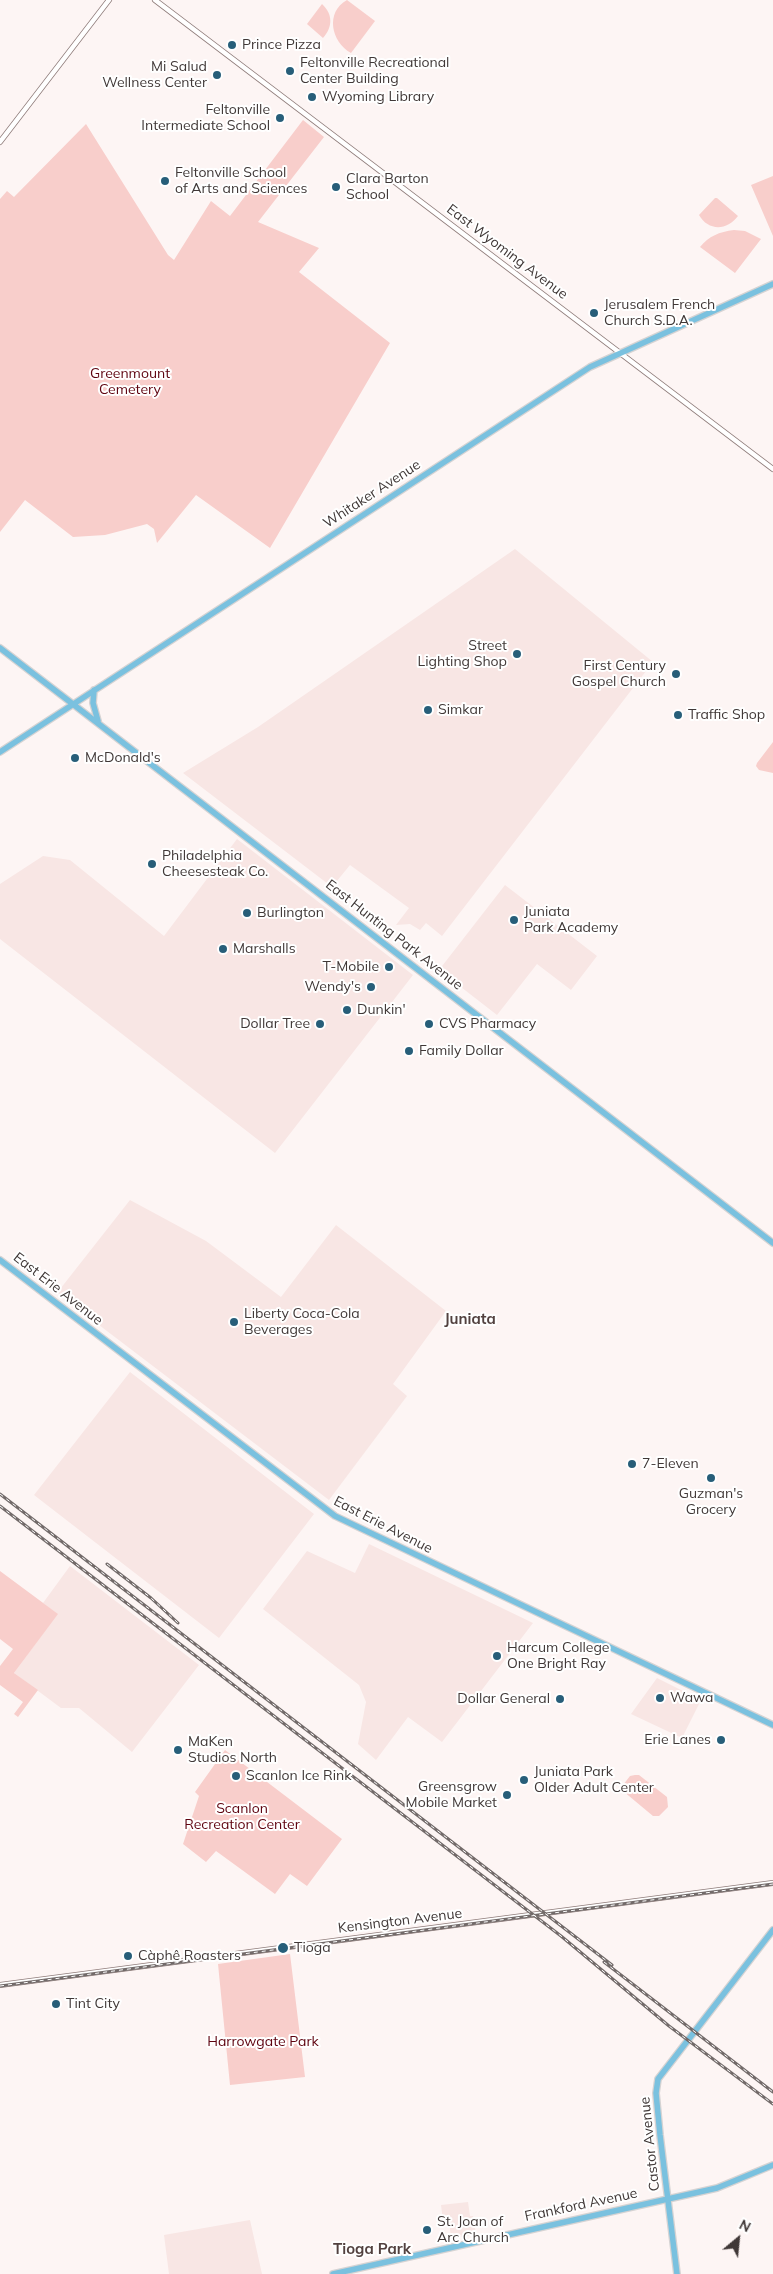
<!DOCTYPE html>
<html>
<head>
<meta charset="utf-8">
<style>
	body { margin:0 }
	#map { position:relative; width:773px; height:2274px; overflow:hidden; background:#fdf5f4; font-family:Mulish,sans-serif }
	canvas { display:block }
	.north { position:absolute; left:713px; top:2214px; width:50px; height:50px; -webkit-text-stroke:4px #fff; paint-order:stroke; rotate:28deg; font-size:14px; font-weight:700; line-height:20px; text-align:center; color:#403837 }
	.north::after { content:''; display:block; margin:auto; width:18px; height:22px; background:#403837; clip-path:polygon(50% 0,100% 100%,50% 72%,0 100%) }
</style>
</head>
<body>
<div id="map">
<canvas width="773" height="2274"></canvas>
<div class="north">N</div>
</div>
<script>
const context = document.querySelector('canvas').getContext('2d');
context.lineJoin = 'round';
function paint(path, color) { context.fillStyle = color; context.fill(path, 'evenodd'); }
function strokePath(path, color, width, dash) { context.strokeStyle = color; context.lineWidth = width; context.lineCap = dash ? 'butt' : 'round'; context.setLineDash(dash || []); context.stroke(path); }
function drawText(font, color, halo, rows, align = 'center') {
  context.font = font + ' Mulish,sans-serif'; context.lineWidth = 4; context.setLineDash([]); context.textBaseline = 'middle'; context.strokeStyle = halo; context.fillStyle = color; for (const [text, x, y, turn = 0] of rows) {
    context.save(); context.translate(x, y); context.rotate((+turn || 0) * Math.PI / 180); context.textAlign = isNaN(turn) ? turn : align; if (halo) context.strokeText(text, 0, 0); context.fillText(text, 0, 0); context.restore();
  }
}
const built = new Path2D(`
	M 515,549 L 653,662 L 442,936 L 426,923 L 420,930 L 410,924 L 396,925 L 409,908 L 350,865 L 332,887 L 183,773 L 258,727 Z
	M 237,839 L 413,975 L 275,1153 L 0,939 L 0,884 L 43,856 L 70,860 L 164,936 Z
	M 505,885 L 597,956 L 571,990 L 537,964 L 497,1015 L 439,970 Z
	M 130,1200 L 206,1241 L 281,1297 L 336,1225 L 446,1311 L 393,1384 L 407,1396 L 329,1500 L 57,1293 Z
	M 130,1372 L 314,1514 L 219,1638 L 34,1495 Z
	M 369,1544 L 533,1623 L 442,1742 L 408,1717 L 376,1760 L 358,1744 L 366,1702 L 359,1685 L 263,1609 L 307,1551 L 355,1573 Z
	M 70,1566 L 199,1665 L 132,1752 L 79,1708 L 61,1708 L 14,1673 L 57,1614 L 43,1603 Z
	M 657,1678 L 701,1700 L 682,1738 L 631,1714 Z
	M 468,2202 L 470,2216 L 473,2216 L 476,2234 L 451,2239 L 449,2220 L 443,2221 L 441,2205 Z
	M 250,2220 L 262,2274 L 169,2274 L 164,2235 Z`);
const green = new Path2D(`
	M 347,0 L 375,21 L 351,53 C 331,42 325,12 347,0 Z
	M 322,4 C 333,14 333,27 323,38 L 307,24 Z
	M 303,120 L 324,137 L 258,222 L 319,248 L 299,272 L 390,343 L 270,548 L 196,495 L 157,543 L 154,529 L 147,524 L 105,535 L 73,537 L 25,500 L 0,532 L 0,199 L 7,191 L 14,197 L 86,124 L 168,255 L 174,260 L 211,201 L 230,216 Z
	M 773,176 L 773,236 L 751,185 Z
	M 715,198 L 717,198 L 738,216 C 727,231 708,231 699,215 Z
	M 734,230 L 745,231 L 761,239 L 735,273 L 700,247 C 709,236 719,232 734,230 Z
	M 773,742 L 773,773 L 759,770 L 756,766 L 757,763 Z
	M 0,1571 L 58,1614 L 14,1673 L 38,1690 L 18,1717 L 14,1714 L 23,1702 L 0,1685 L 0,1666 L 13,1649 L 0,1639 Z
	M 225,1750 L 342,1839 L 307,1886 L 290,1874 L 275,1894 L 216,1851 L 206,1862 L 183,1844 L 199,1796 L 195,1792 Z
	M 635,1775 L 639,1775 L 667,1797 L 668,1807 L 659,1816 L 653,1816 L 623,1791 L 623,1785 L 630,1776 Z
	M 290,1954 L 305,2077 L 230,2085 L 218,1964 Z`);
const minor = new Path2D(`
	M 155,0 L 773,469
	M 0,142 L 109,0
	M 0,1985 L 773,1883`);
const major = new Path2D(`
	M 0,648 L 773,1243
	M 94,690 L 93,703 L 98,721
	M 0,752 L 590,367 L 773,284
	M 0,1260 L 335,1516 L 773,1725
	M 333,2274 L 717,2188 L 773,2165
	M 677,2274 L 660,2135 L 656,2093 L 658,2079 L 773,1930`);
const rail = new Path2D(`
	M 0,1494 L 612,1965
	M 0,1506 L 561,1936 L 669,2026 L 773,2104
	M 107,1564 L 151,1598 L 178,1623
	M 604,1962 L 773,2092
	M 0,1986 L 773,1884`);
const markers = [
	[232,45,5,"#275e79"],
	[290,71,5,"#275e79"],
	[217,75,5,"#275e79"],
	[312,97,5,"#275e79"],
	[280,118,5,"#275e79"],
	[165,181,5,"#275e79"],
	[336,187,5,"#275e79"],
	[594,313,5,"#275e79"],
	[517,654,5,"#275e79"],
	[676,674,5,"#275e79"],
	[428,710,5,"#275e79"],
	[678,715,5,"#275e79"],
	[75,758,5,"#275e79"],
	[152,864,5,"#275e79"],
	[247,913,5,"#275e79"],
	[514,920,5,"#275e79"],
	[223,949,5,"#275e79"],
	[389,967,5,"#275e79"],
	[371,987,5,"#275e79"],
	[347,1010,5,"#275e79"],
	[320,1024,5,"#275e79"],
	[429,1024,5,"#275e79"],
	[409,1051,5,"#275e79"],
	[234,1322,5,"#275e79"],
	[632,1464,5,"#275e79"],
	[711,1478,5,"#275e79"],
	[497,1656,5,"#275e79"],
	[660,1698,5,"#275e79"],
	[560,1699,5,"#275e79"],
	[721,1740,5,"#275e79"],
	[178,1750,5,"#275e79"],
	[236,1776,5,"#275e79"],
	[524,1780,5,"#275e79"],
	[507,1795,5,"#275e79"],
	[283,1948,6,"#275e79"],
	[128,1956,5,"#275e79"],
	[56,2004,5,"#275e79"],
	[427,2230,5,"#275e79"]
];
const poiNames = [
	["Prince Pizza",242,45],
	["Feltonville Recreational",300,63],
	["Center Building",300,79],
	["Mi Salud",207,67,"right"],
	["Wellness Center",207,83,"right"],
	["Wyoming Library",322,97],
	["Feltonville",270,110,"right"],
	["Intermediate School",270,126,"right"],
	["Feltonville School",175,173],
	["of Arts and Sciences",175,189],
	["Clara Barton",346,179],
	["School",346,195],
	["Jerusalem French",604,305],
	["Church S.D.A.",604,321],
	["Street",507,646,"right"],
	["Lighting Shop",507,662,"right"],
	["First Century",666,666,"right"],
	["Gospel Church",666,682,"right"],
	["Simkar",438,710],
	["Traffic Shop",688,715],
	["McDonald's",85,758],
	["Philadelphia",162,856],
	["Cheesesteak Co.",162,872],
	["Juniata",524,912],
	["Park Academy",524,928],
	["Burlington",257,913],
	["Marshalls",233,949],
	["T-Mobile",379,967,"right"],
	["Wendy's",361,987,"right"],
	["Dunkin'",357,1010],
	["Dollar Tree",310,1024,"right"],
	["CVS Pharmacy",439,1024],
	["Family Dollar",419,1051],
	["Liberty Coca-Cola",244,1314],
	["Beverages",244,1330],
	["7-Eleven",642,1464],
	["Guzman's",711,1494,"center"],
	["Grocery",711,1510,"center"],
	["Harcum College",507,1648],
	["One Bright Ray",507,1664],
	["Wawa",670,1698],
	["Dollar General",550,1699,"right"],
	["Erie Lanes",711,1740,"right"],
	["MaKen",188,1742],
	["Studios North",188,1758],
	["Juniata Park",534,1772],
	["Older Adult Center",534,1788],
	["Scanlon Ice Rink",246,1776],
	["Greensgrow",497,1787,"right"],
	["Mobile Market",497,1803,"right"],
	["Tioga",294,1948],
	["Càphê Roasters",138,1956],
	["Tint City",66,2004],
	["St. Joan of",437,2222],
	["Arc Church",437,2238]
];
const streetNames = [
	["East Wyoming Avenue",507,252,37],
	["Whitaker Avenue",372,494,-33],
	["East Hunting Park Avenue",394,935,38],
	["East Erie Avenue",58,1289,38],
	["East Erie Avenue",383,1525,27],
	["Kensington Avenue",400,1921,-7],
	["Castor Avenue",650,2144,-96],
	["Frankford Avenue",581,2205,-12]
];
const parkNames = [
	["Greenmount",130,374],
	["Cemetery",130,390],
	["Scanlon",242,1809],
	["Recreation Center",242,1825],
	["Harrowgate Park",263,2042]
];
const neighbourhoodNames = [
	["Juniata",470,1319],
	["Tioga Park",372,2249]
];
paint(built, '#f8e6e4');
paint(green, '#f8cecb');
strokePath(minor, '#8f7c7a', 6);
strokePath(major, '#d5d3d3', 8);
strokePath(minor, '#fff', 4.5);
strokePath(major, '#7ac1df', 5.5);
strokePath(rail, '#726a69', 3);
strokePath(rail, '#fff', 1, [4]);
for (const [x, y, r, color] of markers) { const dot = new Path2D(); dot.arc(x, y, r, 0, 2 * Math.PI); context.fillStyle = color; context.fill(dot); strokePath(dot, '#fff', 2); }
drawText('14px', '#403837', '#fff', poiNames, 'left');
drawText('14px', '#403837', '#fff', streetNames);
drawText('14px', '#5e030f', '#fff', parkNames);
drawText('bold 15px', '#52413f', '#fff', neighbourhoodNames);
</script>
</body>
</html>
